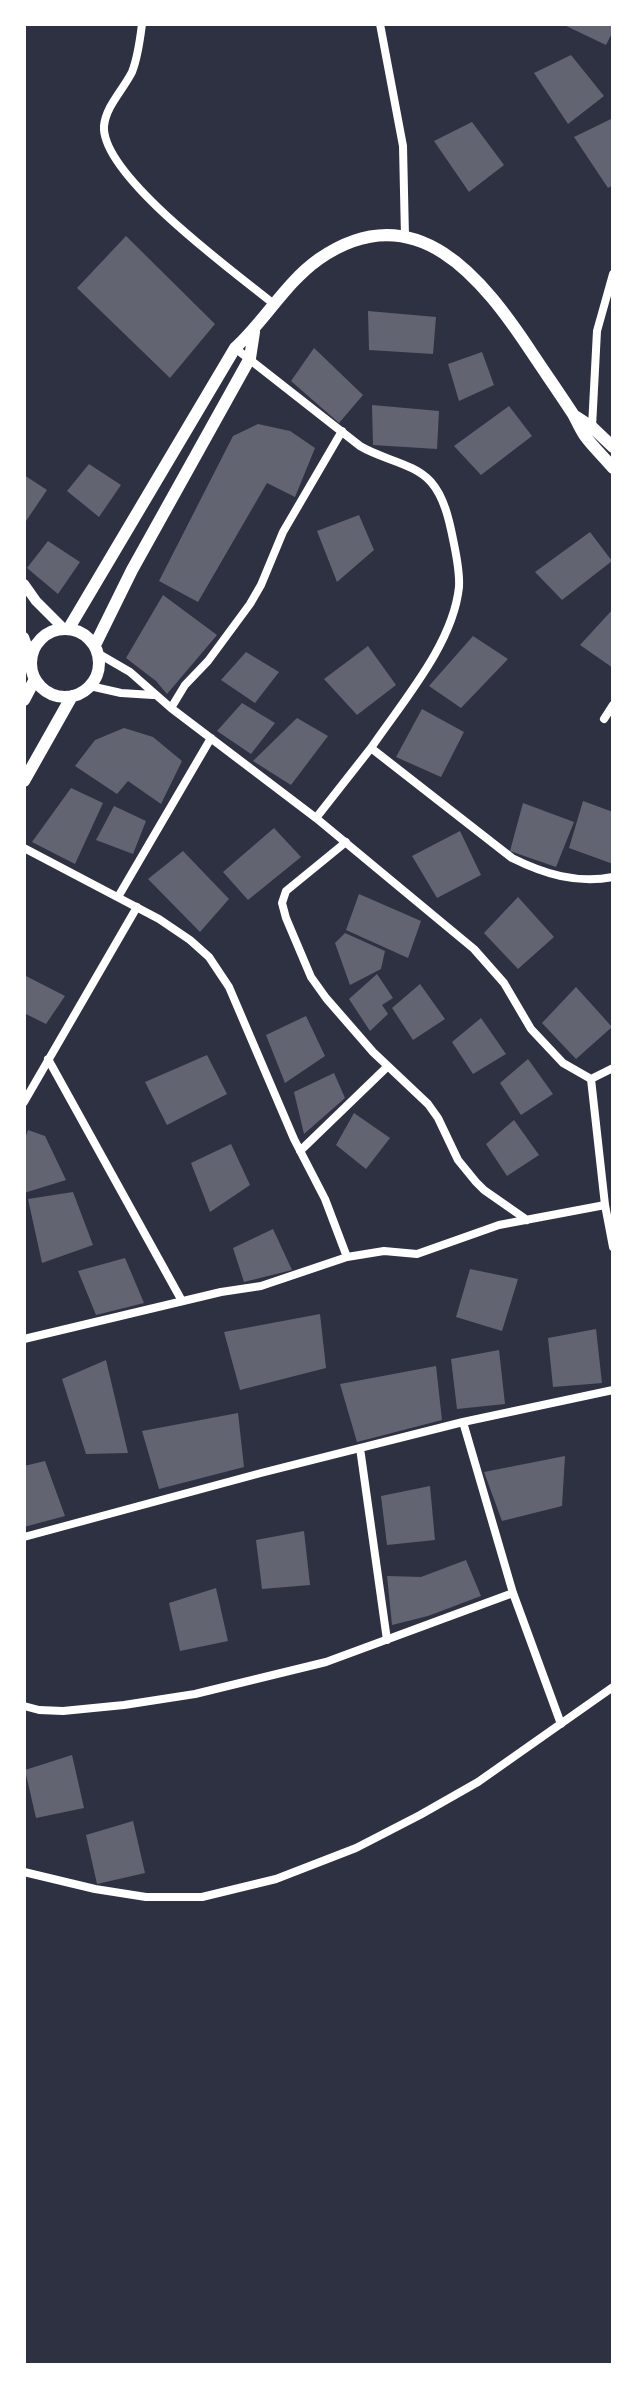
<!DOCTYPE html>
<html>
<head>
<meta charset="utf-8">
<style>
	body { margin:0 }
	#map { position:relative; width:637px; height:2389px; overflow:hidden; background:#2d3142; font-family:Commissioner,sans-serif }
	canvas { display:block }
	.frame { position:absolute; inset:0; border:26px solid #fff; pointer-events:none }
</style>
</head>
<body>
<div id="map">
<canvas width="637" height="2389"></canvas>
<div class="frame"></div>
</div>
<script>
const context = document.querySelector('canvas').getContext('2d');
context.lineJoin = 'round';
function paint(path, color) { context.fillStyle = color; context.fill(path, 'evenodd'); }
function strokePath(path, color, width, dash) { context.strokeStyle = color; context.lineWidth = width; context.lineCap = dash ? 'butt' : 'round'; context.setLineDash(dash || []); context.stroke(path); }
const building = new Path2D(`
	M 562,24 L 613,24 L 613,31 L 606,45 Z
	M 571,55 L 604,96 L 568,124 L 534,73 Z
	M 611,119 L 613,185 L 608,188 L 574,137 Z
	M 472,122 L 504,165 L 469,192 L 434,141 Z
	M 126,236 L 215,324 L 170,378 L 77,288 Z
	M 368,311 L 436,317 L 433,354 L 369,350 Z
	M 314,348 L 363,395 L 339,423 L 291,381 Z
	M 482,352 L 494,385 L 459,401 L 448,364 Z
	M 372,405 L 439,411 L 437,449 L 373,445 Z
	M 509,406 L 532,436 L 481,475 L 454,446 Z
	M 258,424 L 290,431 L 315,448 L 295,497 L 267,483 L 198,602 L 159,581 L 233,436 Z
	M 89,464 L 121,485 L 99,517 L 67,491 Z
	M 24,475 L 47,490 L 24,524 Z
	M 359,515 L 374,550 L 337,582 L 317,531 Z
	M 590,532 L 612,561 L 562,600 L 535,572 Z
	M 48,541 L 80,562 L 58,594 L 27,568 Z
	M 163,595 L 217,635 L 167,694 L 156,681 L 126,658 Z
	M 613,609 L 613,668 L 580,645 Z
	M 473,636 L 508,659 L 461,708 L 429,686 Z
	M 368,646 L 396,685 L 357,715 L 324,679 Z
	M 246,652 L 279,672 L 255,703 L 221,680 Z
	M 242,703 L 275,723 L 251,754 L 217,731 Z
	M 422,709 L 464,732 L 441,777 L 396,757 Z
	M 297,718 L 328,736 L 291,785 L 253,761 Z
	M 124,728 L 153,737 L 182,761 L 161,804 L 128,781 L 117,794 L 75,766 L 95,740 Z
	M 71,788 L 103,803 L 75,864 L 32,842 Z
	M 583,801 L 613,812 L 613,864 L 569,848 Z
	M 523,803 L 574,822 L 556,867 L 510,851 Z
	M 114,806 L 146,821 L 133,854 L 96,840 Z
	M 274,828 L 301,857 L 248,900 L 223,872 Z
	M 460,831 L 481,875 L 437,898 L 412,856 Z
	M 183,851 L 229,899 L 200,932 L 148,879 Z
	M 359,894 L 421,921 L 408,958 L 346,930 Z
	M 518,897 L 554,937 L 518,969 L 484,933 Z
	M 345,933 L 385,951 L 381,969 L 350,985 L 335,943 Z
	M 377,974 L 393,998 L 382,1005 L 388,1014 L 370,1031 L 349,999 Z
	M 24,975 L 65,996 L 46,1024 L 24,1013 Z
	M 420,984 L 445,1019 L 413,1040 L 392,1008 Z
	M 576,987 L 612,1027 L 576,1059 L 542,1023 Z
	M 306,1016 L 325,1056 L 285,1083 L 266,1035 Z
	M 481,1018 L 506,1054 L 473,1074 L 452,1042 Z
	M 207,1055 L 227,1094 L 167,1125 L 145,1082 Z
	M 528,1059 L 553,1094 L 521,1115 L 500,1083 Z
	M 334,1073 L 345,1098 L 304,1134 L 294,1092 Z
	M 354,1113 L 390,1138 L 366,1169 L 336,1145 Z
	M 514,1120 L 539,1155 L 507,1176 L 486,1144 Z
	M 28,1130 L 45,1136 L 66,1180 L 24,1193 L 24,1142 Z
	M 231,1144 L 250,1185 L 210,1212 L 191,1163 Z
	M 73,1192 L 93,1245 L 42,1263 L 28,1199 Z
	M 273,1229 L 292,1270 L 244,1282 L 233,1248 Z
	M 125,1258 L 144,1303 L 96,1315 L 78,1271 Z
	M 470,1269 L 518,1279 L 502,1331 L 456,1317 Z
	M 320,1314 L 326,1368 L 240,1390 L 224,1332 Z
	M 596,1329 L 602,1383 L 553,1387 L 548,1338 Z
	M 499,1350 L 505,1404 L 457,1409 L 451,1359 Z
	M 106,1360 L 128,1453 L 86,1454 L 62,1379 Z
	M 436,1366 L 442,1420 L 357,1442 L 340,1384 Z
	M 238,1413 L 244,1467 L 159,1489 L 142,1431 Z
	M 565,1456 L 562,1506 L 502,1521 L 484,1472 Z
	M 45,1461 L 65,1516 L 24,1527 L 24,1466 Z
	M 430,1486 L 435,1540 L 387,1545 L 381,1496 Z
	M 304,1531 L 310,1585 L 262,1589 L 256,1540 Z
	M 466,1560 L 481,1596 L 428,1616 L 392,1625 L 387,1576 L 421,1577 Z
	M 216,1588 L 228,1641 L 180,1651 L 169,1603 Z
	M 72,1755 L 84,1808 L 36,1818 L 25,1770 Z
	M 133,1821 L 145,1873 L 97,1884 L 86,1835 Z`);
const minor = new Path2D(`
	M 142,24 C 140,40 138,57 132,72 C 123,90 106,106 104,126 C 101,176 236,273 275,305
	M 380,24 L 403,146 L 405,237
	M 235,348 L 360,446 C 383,460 414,463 431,482 C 444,497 449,519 453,539 C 456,554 460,571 459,587 C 453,644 403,701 371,748
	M 589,430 L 592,427 L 597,331 L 613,274
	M 99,654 L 130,672 L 171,708 L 316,818 L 474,949 L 504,983 L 531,1029 L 563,1063 L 591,1079
	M 90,686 L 121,693 L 153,695
	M 171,708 L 185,685 L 208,661 L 250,604 L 261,585 L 283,532 L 342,431
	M 604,719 L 613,705
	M 316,818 L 371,748 L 512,858 C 544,874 577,884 613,877
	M 346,842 L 286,891 L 282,903 L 286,918 L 311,977 L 326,998 L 373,1052 L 428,1104 L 438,1118 L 458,1160 L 476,1182 L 484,1190 L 527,1220
	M 24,848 L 159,919 L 190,940 L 209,957 L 229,987 L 294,1139 L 325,1199 L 347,1257 L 384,1251 L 417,1254 L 499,1225 L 605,1205
	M 118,897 L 211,738
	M 48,1059 L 182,1301
	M 591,1079 L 605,1205 L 613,1247
	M 591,1079 L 613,1068
	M 24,1102 L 137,907
	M 300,1151 L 388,1066
	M 24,1339 L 221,1292 L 261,1286 L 347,1257
	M 463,1422 L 513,1593 L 561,1724
	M 360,1448 L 387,1640
	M 24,1537 L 261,1473 L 463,1422 L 613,1390
	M 24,1706 L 39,1710 L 63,1711 L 124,1705 L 195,1694 L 326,1662 L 513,1593
	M 24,1872 L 95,1889 L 146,1897 L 202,1897 L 276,1879 L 356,1848 L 420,1815 L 478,1782 L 613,1687`);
const tertiary = new Path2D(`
	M 24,584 L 36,601 L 63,628
	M 24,637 L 31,656`);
const secondary = new Path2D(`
	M 575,416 L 592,427 L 613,447
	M 69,628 L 235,348 C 265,321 285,283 319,259 C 416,192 483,279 532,353 C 546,374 560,394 573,414 C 577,421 580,429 585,436 C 593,447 604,457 613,468
	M31 663a34 34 0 1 1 68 0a34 34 0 1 1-68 0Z
	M 95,645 L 132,570 L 250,358 L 254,332
	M 24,700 L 35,679
	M 24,781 L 72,696`);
paint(building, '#626471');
strokePath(minor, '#fff', 8);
strokePath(tertiary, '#fff', 10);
strokePath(secondary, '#fff', 12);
</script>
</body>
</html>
